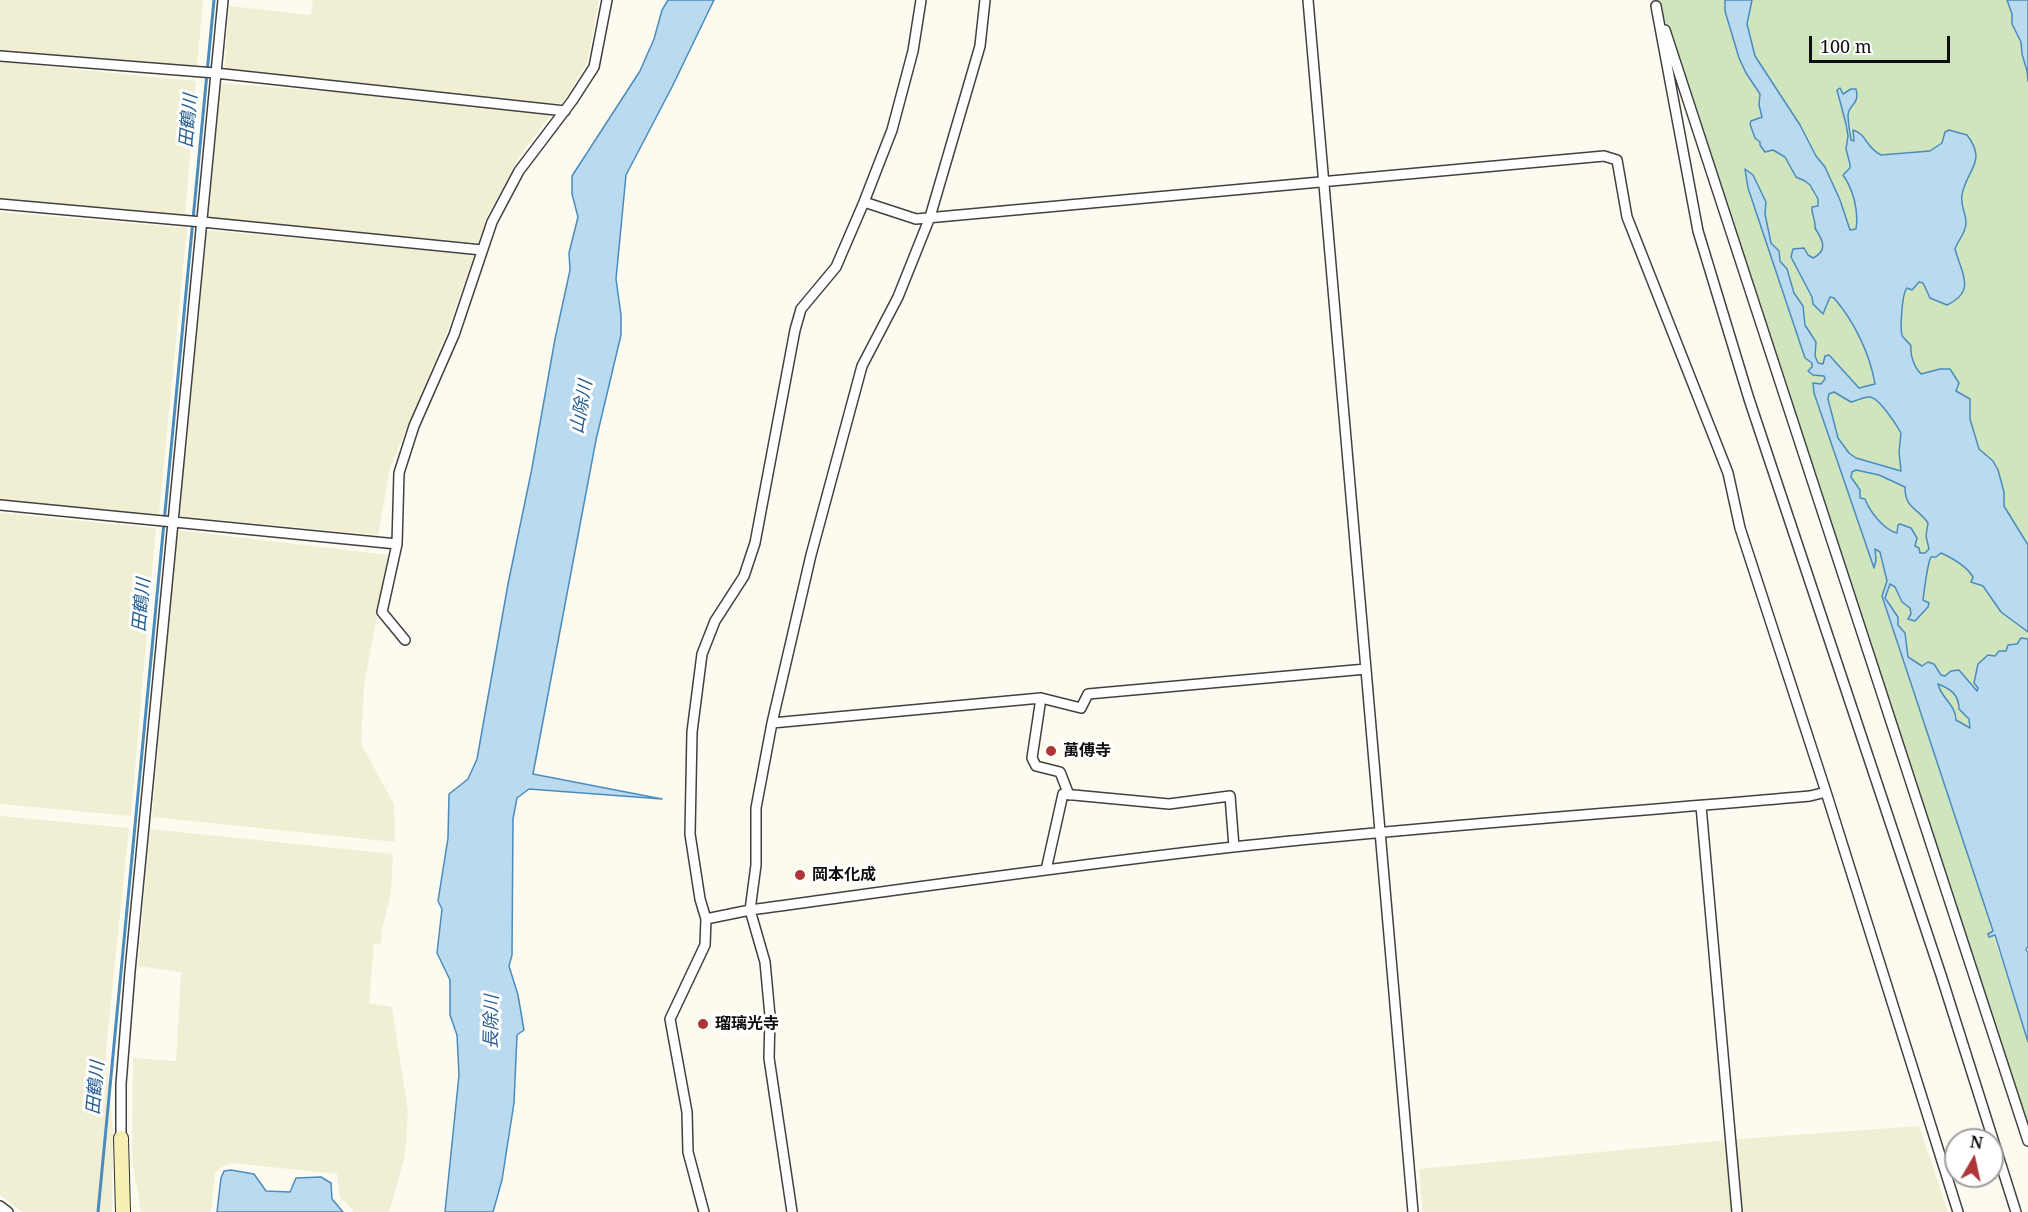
<!DOCTYPE html>
<html>
<head>
<meta charset="utf-8">
<style>
	body { margin:0 }
	#map { position:relative; width:2028px; height:1212px; overflow:hidden; background:#fdfbf0; font-family:"Noto Serif",serif }
	canvas { display:block }
	.north { position:absolute; left:1944px; top:1128px; width:60px; height:60px; box-sizing:border-box; background:#fff; border:2px solid #9f9f9f; border-radius:50%; rotate:9deg; font-size:16px; font-weight:700; line-height:24px; text-align:center; color:#0e0e0e }
	.north::after { content:''; display:block; margin:auto; width:21px; height:27px; background:#ae3638; clip-path:polygon(50% 0,100% 100%,50% 72%,0 100%) }
	.scale { position:absolute; left:1809px; top:36px; width:141px; height:27px; box-sizing:border-box; border:3px solid #0e0e0e; border-top:0; padding-left:8px; font-size:18px; line-height:21px; white-space:nowrap; color:#0e0e0e; -webkit-text-stroke:4px #fff; paint-order:stroke }
</style>
</head>
<body>
<div id="map">
<canvas width="2028" height="1212"></canvas>
<div class="north">N</div>
<div class="scale">100 m</div>
</div>
<script>
const context = document.querySelector('canvas').getContext('2d');
context.lineJoin = 'round';
function paint(path, color) { context.fillStyle = color; context.fill(path, 'evenodd'); }
function strokePath(path, color, width, dash) { context.strokeStyle = color; context.lineWidth = width; context.lineCap = dash ? 'butt' : 'round'; context.setLineDash(dash || []); context.stroke(path); }
function drawText(font, color, halo, rows, align = 'center') {
  context.font = font + ' "Noto Serif","Noto Sans JP",serif'; context.lineWidth = 6; context.setLineDash([]); context.textBaseline = 'middle'; context.strokeStyle = halo; context.fillStyle = color; for (const [text, x, y, turn = 0] of rows) {
    context.save(); context.translate(x, y); context.rotate((+turn || 0) * Math.PI / 180); context.textAlign = isNaN(turn) ? turn : align; if (halo) context.strokeText(text, 0, 0); context.fillText(text, 0, 0); context.restore();
  }
}
const farmland = new Path2D(`
	M 0,0 L 203,0 L 197,68 L 0,51 Z
	M 313,0 L 599,0 L 587,63 L 562,104 L 224,71 L 229,6 L 311,15 Z
	M 0,62 L 196,81 L 185,216 L 0,199 Z
	M 221,83 L 554,110 L 516,161 L 509,177 L 487,216 L 478,243 L 208,219 Z
	M 0,212 L 187,228 L 159,515 L 0,500 Z
	M 207,230 L 474,255 L 447,332 L 390,468 L 378,535 L 179,516 Z
	M 0,513 L 156,528 L 131,816 L 0,804 Z
	M 177,530 L 388,555 L 364,686 L 361,744 L 394,804 L 395,842 L 152,817 Z
	M 0,816 L 129,828 L 106,1050 L 113,1131 L 112,1212 L 22,1212 L 0,1195 Z
	M 150,829 L 393,854 L 391,892 L 382,929 L 381,944 L 374,943 L 369,1003 L 392,1007 L 408,1112 L 405,1156 L 389,1212 L 354,1212 L 340,1197 L 337,1174 L 232,1163 L 222,1167 L 215,1173 L 211,1212 L 141,1212 L 132,1159 L 133,1058 L 176,1061 L 181,972 L 138,966 Z
	M 1919,1126 L 1948,1212 L 1423,1212 L 1419,1169 L 1739,1139 Z`);
const green = new Path2D(`
	M 1658,0 L 1737,0 L 1726,16 L 1739,58 L 1746,73 L 1811,174 L 1882,383 L 1877,389 L 2028,627 L 2028,662 L 1984,906 L 2028,1042 L 2028,1128 Z
	M 1752,0 L 2017,0 L 2028,48 L 2028,560 L 1917,382 L 1856,211 L 1856,229 L 1850,230 L 1825,167 L 1816,156 L 1800,125 L 1755,56 L 1747,24 Z`);
const water = new Path2D(`
	M 668,0 L 714,0 L 672,87 L 626,175 L 616,279 L 621,315 L 621,335 L 596,440 L 533,774 L 662,799 L 529,789 L 517,798 L 513,819 L 512,955 L 509,966 L 518,995 L 524,1030 L 517,1035 L 514,1103 L 502,1180 L 493,1212 L 445,1212 L 459,1075 L 457,1035 L 450,1015 L 450,980 L 437,953 L 442,909 L 438,901 L 448,838 L 449,794 L 468,779 L 477,759 L 508,584 L 532,468 L 555,339 L 570,270 L 569,253 L 578,217 L 572,194 L 572,176 L 640,71 L 654,39 L 662,10 Z
	M 1725,0 L 1752,0 L 1747,24 L 1755,56 L 1800,125 L 1816,156 L 1825,167 L 1840,200 L 1850,230 L 1856,229 C 1859,211 1853,189 1843,175 L 1850,168 L 1850,164 L 1846,149 L 1848,136 L 1846,124 L 1837,90 L 1840,88 L 1843,94 L 1851,89 L 1856,89 C 1860,105 1849,104 1848,115 C 1848,123 1850,132 1851,140 L 1854,141 L 1853,130 C 1867,134 1865,147 1881,155 L 1930,151 L 1942,143 L 1945,132 L 1949,130 L 1967,135 C 1988,162 1966,170 1962,195 C 1960,205 1966,213 1966,223 C 1966,233 1958,240 1955,249 C 1961,272 1977,291 1947,305 L 1930,298 L 1923,283 L 1919,282 L 1912,290 L 1907,288 C 1902,293 1900,328 1902,335 C 1904,340 1908,341 1911,346 C 1910,355 1914,367 1921,374 L 1940,369 L 1950,369 L 1959,383 L 1956,391 L 1970,399 L 1970,419 L 1979,449 L 1993,461 L 1998,470 L 2004,492 L 2004,506 L 2028,545 L 2028,632 L 2001,612 L 1983,586 L 1971,582 L 1973,577 C 1967,567 1952,558 1941,553 L 1936,557 L 1931,557 C 1928,562 1924,592 1923,600 L 1929,603 L 1928,607 L 1915,621 L 1908,619 L 1911,614 L 1910,608 L 1902,602 L 1895,587 L 1890,584 L 1885,598 L 1898,617 L 1898,625 L 1905,633 L 1908,657 L 1922,666 L 1928,662 L 1934,664 L 1941,675 L 1945,676 L 1951,671 L 1959,670 L 1977,691 L 1978,688 L 1974,683 L 1978,664 L 1988,655 L 1995,656 L 1999,651 L 2006,651 L 2008,645 L 2017,644 L 2021,638 L 2028,639 L 2028,946 L 2026,950 L 2028,952 L 2028,1042 L 1995,935 L 1989,937 L 1988,934 L 1993,931 L 1882,596 L 1887,581 L 1880,552 L 1875,549 L 1876,560 L 1874,568 L 1814,393 L 1813,383 L 1821,384 L 1825,379 L 1824,376 L 1813,375 L 1808,371 L 1812,367 L 1812,363 L 1805,358 L 1748,188 L 1745,169 L 1753,175 L 1766,202 L 1765,214 L 1771,243 L 1779,251 L 1780,261 L 1787,269 L 1794,293 L 1803,306 L 1805,325 L 1816,342 L 1815,356 L 1818,363 L 1823,364 L 1825,356 L 1829,355 L 1859,388 L 1875,384 C 1870,354 1854,321 1834,298 L 1830,297 L 1823,314 L 1813,304 L 1812,297 L 1791,257 L 1793,249 L 1804,248 L 1808,255 L 1813,258 C 1829,250 1822,239 1815,228 C 1816,220 1811,214 1812,207 L 1818,206 L 1818,199 L 1810,185 L 1805,181 L 1796,177 L 1785,157 L 1773,150 L 1765,152 L 1760,145 L 1760,142 L 1755,138 L 1750,124 L 1751,121 L 1762,117 L 1759,105 L 1760,94 L 1746,73 L 1739,58 L 1725,11 ZM 1834,392 L 1851,402 C 1857,401 1864,396 1870,397 C 1879,398 1896,424 1901,433 L 1899,452 L 1901,471 L 1856,458 L 1849,453 L 1838,438 L 1828,399 L 1829,394 ZM 1856,470 L 1879,475 L 1905,487 C 1905,509 1917,507 1928,523 L 1926,536 L 1929,549 L 1925,553 L 1920,553 L 1919,548 L 1915,546 L 1917,538 L 1911,528 L 1900,524 L 1898,525 L 1897,533 C 1884,530 1870,512 1865,499 L 1860,498 L 1860,490 L 1851,477 L 1852,472 ZM 1938,684 C 1951,689 1959,695 1959,709 L 1969,719 L 1970,728 L 1956,720 C 1956,705 1941,698 1938,684 Z
	M 2007,0 L 2028,0 L 2028,81 L 2027,71 L 2022,54 L 2021,42 L 2012,24 L 2012,14 Z
	M 231,1170 L 254,1174 L 266,1191 L 290,1192 L 296,1178 L 321,1177 L 331,1183 L 332,1199 L 343,1212 L 217,1212 L 221,1178 L 224,1171 Z`);
const stream = new Path2D(`
	M 98,1212 L 214,0`);
const street = new Path2D(`
	M 1308,0 L 1413,1212
	M 1656,6 L 1698,231 L 1749,399 L 1941,975 L 2016,1212
	M 1665,30 L 2028,1141
	M 0,56 L 215,73 L 565,111
	M 864,202 L 916,219 L 1604,156 L 1617,160 L 1627,217 L 1728,473 L 1740,528 L 1826,792 L 1958,1212
	M 0,204 L 202,222 L 482,250
	M 0,505 L 397,544
	M 405,640 L 382,612 L 397,544 L 399,473 L 414,426 L 454,335 L 492,222 L 519,171 L 572,101 L 594,67 L 607,0
	M 1041,698 L 1032,758 L 1036,766 L 1060,772 L 1069,795
	M 772,723 L 1041,698 L 1081,708 L 1088,694 L 1366,669
	M 1701,806 L 1737,1212
	M 1046,870 L 1063,794 L 1169,804 L 1230,796 L 1234,847
	M 706,919 L 750,910 C 911,888 1072,865 1233,847 C 1425,826 1618,813 1810,796 L 1826,792
	M 121,1138 L 121,1084 L 130,971 L 223,0
	M 0,1206 L 8,1212
	M 704,1212 L 688,1152 L 687,1112 L 670,1019 L 705,945 L 706,919 L 700,899 L 690,834 L 692,732 L 702,654 L 715,621 L 744,576 L 755,543 L 795,330 L 801,309 L 836,267 L 864,202 L 892,130 L 913,51 L 921,0
	M 792,1212 L 769,1058 L 770,1016 L 765,962 L 750,910 L 756,865 L 756,808 L 772,723 L 811,555 L 862,366 L 898,297 L 930,217 L 980,46 L 985,0`);
const secondary = new Path2D(`
	M 121,1138 L 123,1212`);
const markers = [
	[1051,751,6,"#ae3638"],
	[800,875,6,"#ae3638"],
	[703,1024,6,"#ae3638"]
];
const poiNames = [
	["萬傅寺",1063,751],
	["岡本化成",812,875],
	["瑠璃光寺",715,1024]
];
const waterNames = [
	["田鶴川",189,121,-85],
	["山除川",582,407,-80],
	["田鶴川",142,605,-85],
	["長除川",492,1022,-89],
	["田鶴川",96,1088,-85]
];
paint(farmland, '#f1efd3');
paint(green, '#d0e4bd');
paint(water, '#badaef');
strokePath(water, '#4a8cbd', 1.5);
strokePath(stream, '#4a8cbd', 3);
strokePath(street, '#414141', 12);
strokePath(secondary, '#303030', 16);
strokePath(street, '#fff', 9);
strokePath(secondary, '#f6f0b3', 14);
for (const [x, y, r, color] of markers) { const dot = new Path2D(); dot.arc(x, y, r, 0, 2 * Math.PI); context.fillStyle = color; context.fill(dot); strokePath(dot, '#fff', 2); }
drawText('bold 16px', '#0e0e0e', '#fff', poiNames, 'left');
drawText('italic 18px', '#255f91', '#fff', waterNames);
</script>
</body>
</html>
